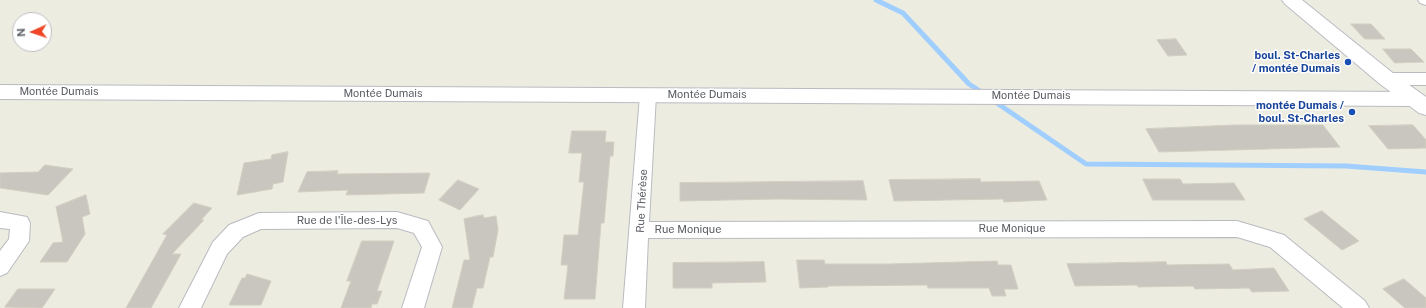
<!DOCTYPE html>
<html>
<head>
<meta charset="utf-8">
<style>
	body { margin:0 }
	#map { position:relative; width:1426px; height:308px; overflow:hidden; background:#edece1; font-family:"Public Sans",sans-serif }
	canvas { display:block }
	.north { position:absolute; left:12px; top:12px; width:40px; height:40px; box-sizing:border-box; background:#fff; border:1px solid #bdbec1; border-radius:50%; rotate:267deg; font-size:11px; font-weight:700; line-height:16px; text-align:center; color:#5a5d63 }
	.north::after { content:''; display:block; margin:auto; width:14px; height:18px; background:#ee4627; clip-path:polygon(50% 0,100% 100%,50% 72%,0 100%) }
</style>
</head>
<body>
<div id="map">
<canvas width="1426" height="308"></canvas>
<div class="north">N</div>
</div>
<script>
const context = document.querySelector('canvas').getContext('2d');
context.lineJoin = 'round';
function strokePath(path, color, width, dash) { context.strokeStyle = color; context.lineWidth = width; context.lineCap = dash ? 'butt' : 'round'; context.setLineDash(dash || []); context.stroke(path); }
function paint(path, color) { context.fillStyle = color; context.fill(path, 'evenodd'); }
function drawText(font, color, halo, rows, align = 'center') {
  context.font = font + ' "Public Sans",sans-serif'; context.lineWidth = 3; context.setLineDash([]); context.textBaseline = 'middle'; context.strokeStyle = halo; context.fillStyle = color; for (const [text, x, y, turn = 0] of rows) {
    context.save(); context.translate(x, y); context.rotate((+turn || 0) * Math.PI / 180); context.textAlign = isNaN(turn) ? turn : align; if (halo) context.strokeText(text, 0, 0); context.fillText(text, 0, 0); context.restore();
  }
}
const stream = new Path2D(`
	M 876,0 L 903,13 L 969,84 L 983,93
	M 994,101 L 1086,164 L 1346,166 L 1426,172`);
const building = new Path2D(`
	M 1351,24 L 1371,24 L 1385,39 L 1365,39 Z
	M 1176,39 L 1187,55 L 1168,56 L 1157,40 Z
	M 1383,49 L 1411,49 L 1424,62 L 1395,63 Z
	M 1235,125 L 1323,125 L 1340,147 L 1159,152 L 1146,129 Z
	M 1413,125 L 1426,140 L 1426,148 L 1388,149 L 1369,126 Z
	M 572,131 L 606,131 L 605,142 L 614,142 L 613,156 L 610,156 L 604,223 L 601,223 L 595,299 L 564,299 L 568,265 L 561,265 L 564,235 L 578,235 L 584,182 L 579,182 L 582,153 L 569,153 Z
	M 288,152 L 283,182 L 273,184 L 272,189 L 237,195 L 244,163 L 271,159 L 272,155 Z
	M 45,165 L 73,169 L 48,195 L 0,188 L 0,173 L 38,172 Z
	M 338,171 L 337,174 L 430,173 L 424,193 L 346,195 L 348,190 L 298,192 L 307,172 Z
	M 980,179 L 981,182 L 1039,181 L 1047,200 L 1004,202 L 1003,199 L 894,201 L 889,180 Z
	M 1143,179 L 1180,179 L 1183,184 L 1234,183 L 1245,200 L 1153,200 Z
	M 458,180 L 479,189 L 460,210 L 439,200 Z
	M 863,181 L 867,200 L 777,199 L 680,201 L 680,183 Z
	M 86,195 L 90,214 L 82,217 L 85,234 L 67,262 L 40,262 L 53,243 L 63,242 L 56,207 Z
	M 194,203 L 212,208 L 201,220 L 204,220 L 172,254 L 181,254 L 151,308 L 126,308 L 167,235 L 163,234 Z
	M 1322,211 L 1359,241 L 1342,250 L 1304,219 Z
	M 483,215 L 484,218 L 496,216 L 498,230 L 493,257 L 490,257 L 483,288 L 477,288 L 472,308 L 452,308 L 464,260 L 470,260 L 464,219 Z
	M 362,241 L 394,241 L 377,291 L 382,291 L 377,304 L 372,304 L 371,308 L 341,308 L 351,281 L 347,281 Z
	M 797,260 L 824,260 L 825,264 L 889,264 L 997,261 L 998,265 L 1011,265 L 1018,289 L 1004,289 L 1006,296 L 992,296 L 989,288 L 928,288 L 927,285 L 828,286 L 828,287 L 800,288 Z
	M 764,262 L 766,282 L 712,283 L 712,288 L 673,288 L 673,263 Z
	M 1166,262 L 1167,265 L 1229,264 L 1233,270 L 1274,268 L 1289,291 L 1252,292 L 1249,288 L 1195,289 L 1193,286 L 1138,287 L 1137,285 L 1075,286 L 1067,264 Z
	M 247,274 L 271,281 L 261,305 L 229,305 L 242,278 L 245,278 Z
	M 1404,279 L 1426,298 L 1426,308 L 1405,308 L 1383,289 Z
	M 18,289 L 55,289 L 42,308 L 5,307 Z`);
const minor = new Path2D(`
	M 1418,0 L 1426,0 L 1426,5 L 1420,3 Z
	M 1387,73 L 1426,73 L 1426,85 L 1387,85 L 1381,83 L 1379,79 L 1381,75 Z
	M 648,89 L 654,91 L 656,95 L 649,222 L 1237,221 L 1284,235 L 1365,301 L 1369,308 L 1343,308 L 1270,247 L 1237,237 L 648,238 L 645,308 L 623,308 L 640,95 L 642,91 Z
	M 0,212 L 27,217 L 30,223 L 29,241 L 7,273 L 0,276 L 0,251 L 9,239 L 10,229 L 0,228 Z
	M 397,212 L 428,221 L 442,247 L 424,308 L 402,308 L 422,247 L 414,233 L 397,228 L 261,229 L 243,237 L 227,254 L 201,308 L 179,308 L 213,242 L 229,225 L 259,213 Z`);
const tertiary = new Path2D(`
	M 0,85 L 1414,92 L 1421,94 L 1424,99 L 1421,104 L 1414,106 L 0,99 Z`);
const secondary = new Path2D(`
	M 1282,0 L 1302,0 L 1394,74 L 1426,97 L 1426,115 L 1419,113 L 1380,84 L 1285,4 Z`);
const markers = [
	[1348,62,4,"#1a4fb4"],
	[1352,112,4,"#1a4fb4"]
];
const transitNames = [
	["boul. St-Charles",1340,56],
	["/ montée Dumais",1340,69],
	["montée Dumais /",1344,106],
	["boul. St-Charles",1344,119]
];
const streetNames = [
	["Montée Dumais",59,92],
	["Montée Dumais",383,94],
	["Montée Dumais",707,95],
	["Montée Dumais",1031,96],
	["Rue Thérèse",642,201,-87],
	["Rue de l'Île-des-Lys",347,221],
	["Rue Monique",1012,229],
	["Rue Monique",688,230]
];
strokePath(stream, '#a0ceff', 5);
paint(building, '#c8c6bf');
strokePath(building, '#d2cec0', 1);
strokePath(minor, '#b9bbc1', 2);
strokePath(tertiary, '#b9bbc1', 2);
strokePath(secondary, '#babdc4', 2);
paint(minor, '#fff');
paint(tertiary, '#fff');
paint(secondary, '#fff');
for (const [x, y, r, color] of markers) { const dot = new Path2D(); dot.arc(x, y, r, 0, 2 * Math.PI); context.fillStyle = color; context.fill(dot); strokePath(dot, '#fff', 1.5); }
drawText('bold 11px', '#164399', '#fff', transitNames, 'right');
drawText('11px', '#5a5d63', '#fff', streetNames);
</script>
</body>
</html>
